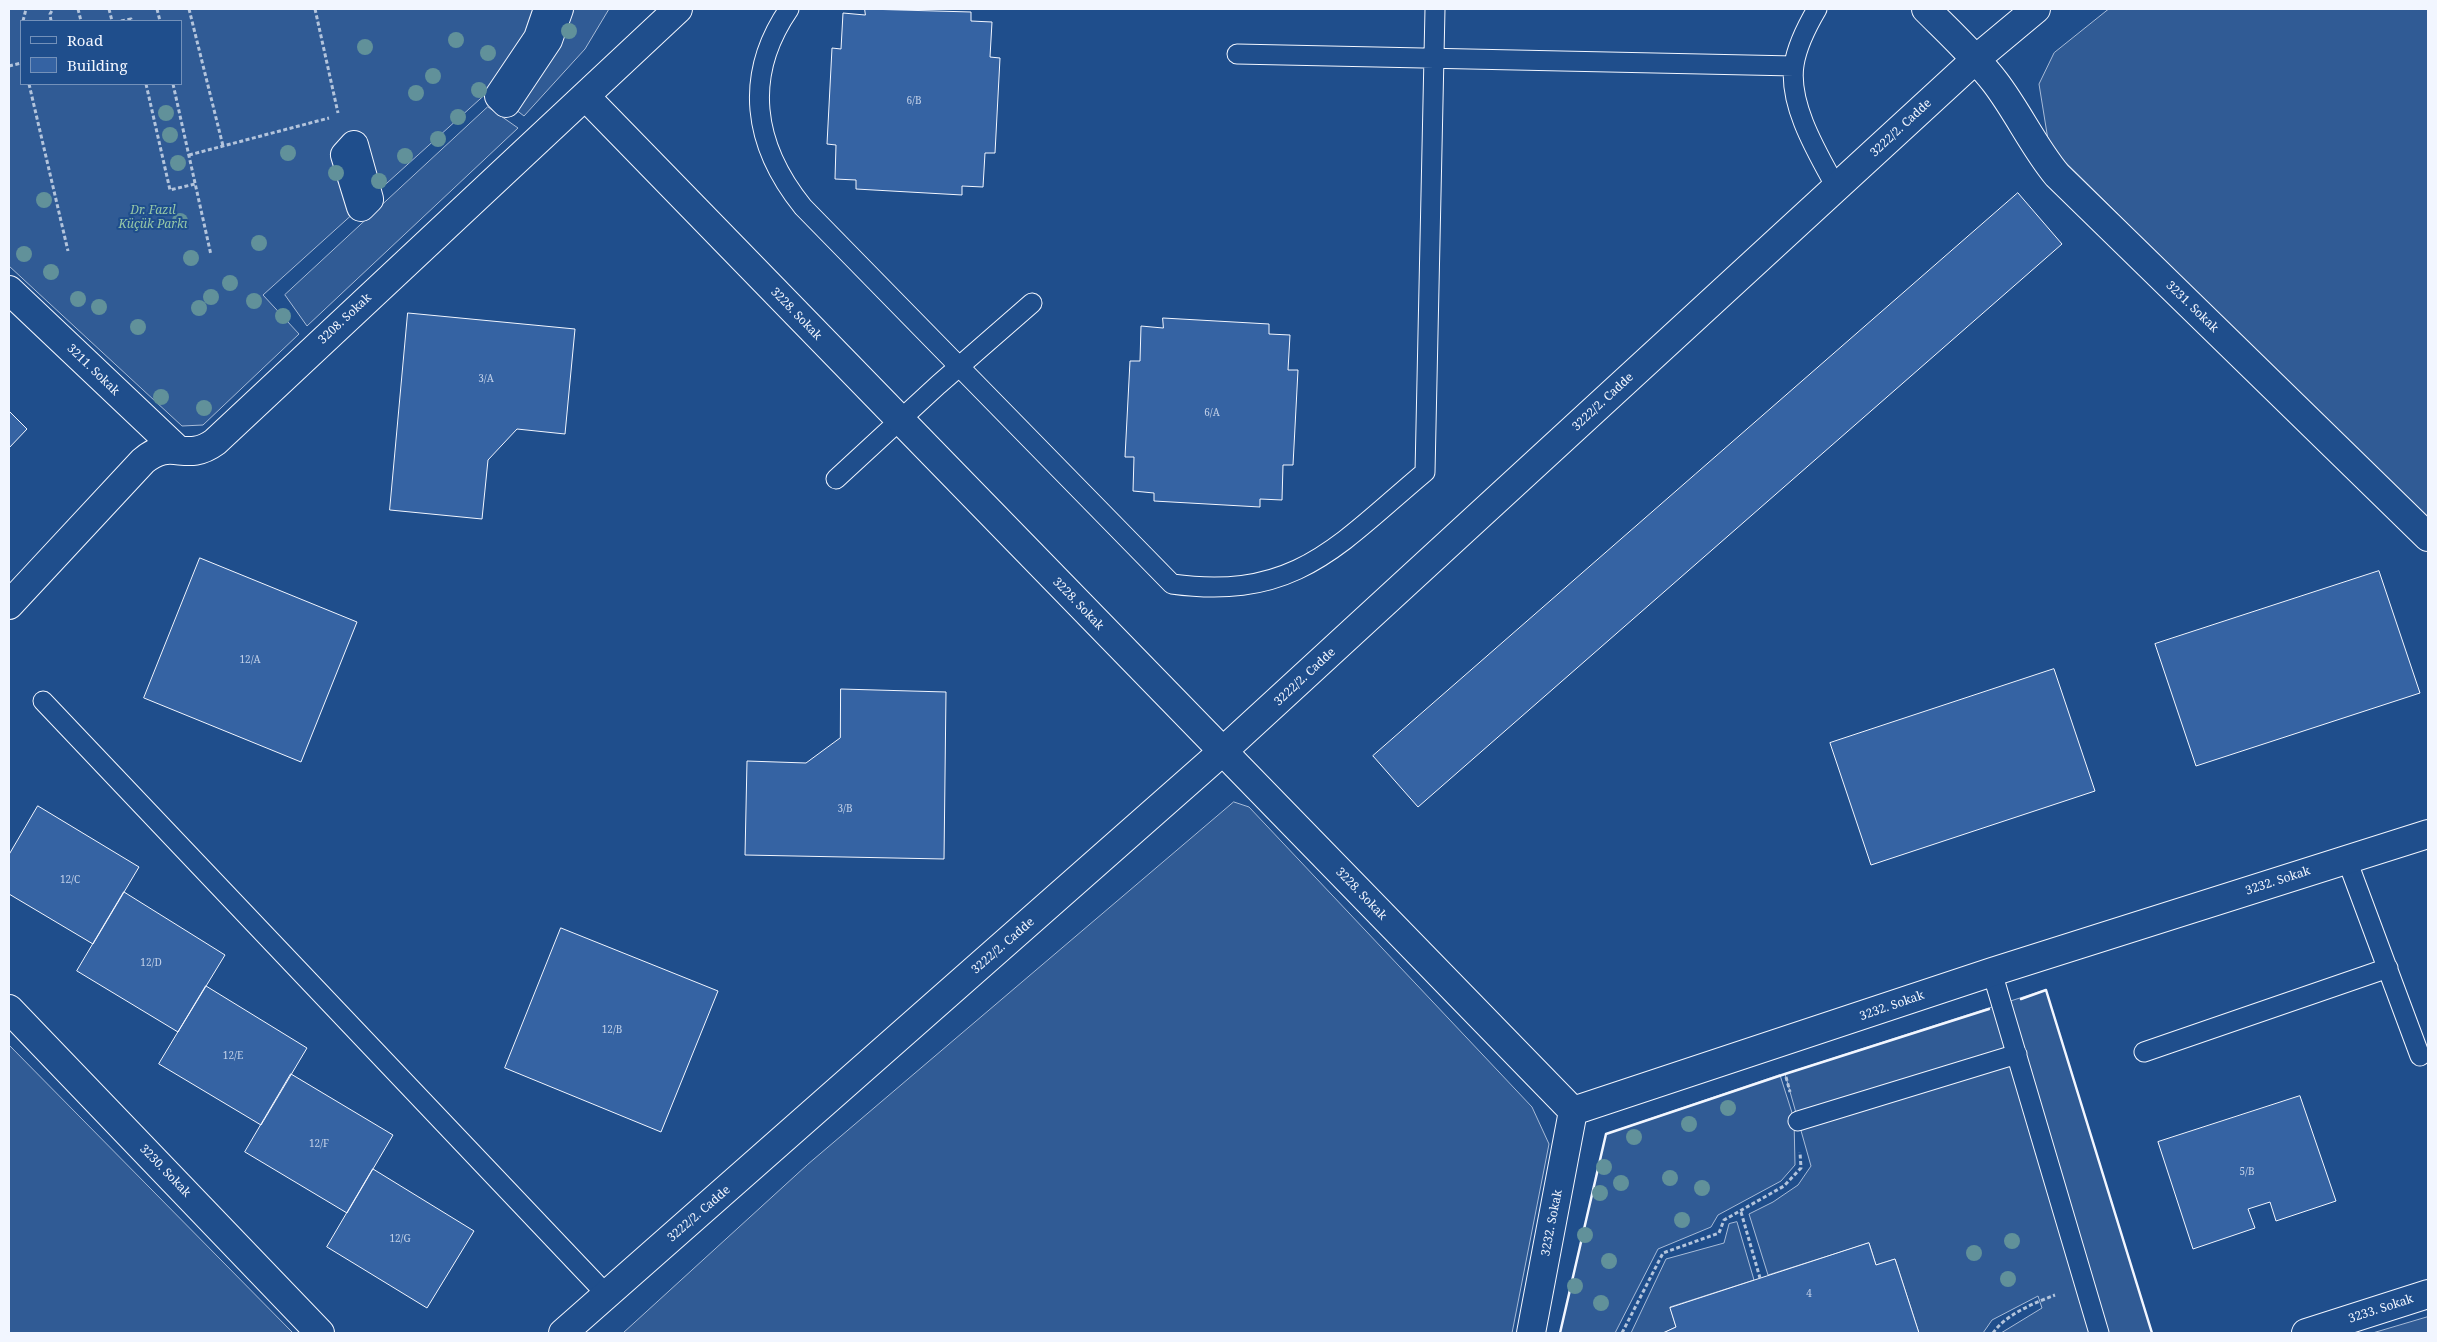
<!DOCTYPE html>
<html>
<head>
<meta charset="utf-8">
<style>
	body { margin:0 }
	#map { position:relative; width:2437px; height:1342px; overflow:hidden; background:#1f4e8c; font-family:"Noto Serif",serif }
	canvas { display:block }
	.frame { position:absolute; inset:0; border:10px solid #f2f6ff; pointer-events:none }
	.legend { position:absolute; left:20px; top:20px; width:162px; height:65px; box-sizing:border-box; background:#1f4e8c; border:1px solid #7391ba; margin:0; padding:6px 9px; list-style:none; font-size:15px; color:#f2f6ff }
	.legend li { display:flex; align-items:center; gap:10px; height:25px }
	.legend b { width:25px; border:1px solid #7391ba }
</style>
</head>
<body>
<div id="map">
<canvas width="2437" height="1342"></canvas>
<div class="frame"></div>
<ul class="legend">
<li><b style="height:6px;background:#1f4e8c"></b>Road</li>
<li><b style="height:14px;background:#3563a3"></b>Building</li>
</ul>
</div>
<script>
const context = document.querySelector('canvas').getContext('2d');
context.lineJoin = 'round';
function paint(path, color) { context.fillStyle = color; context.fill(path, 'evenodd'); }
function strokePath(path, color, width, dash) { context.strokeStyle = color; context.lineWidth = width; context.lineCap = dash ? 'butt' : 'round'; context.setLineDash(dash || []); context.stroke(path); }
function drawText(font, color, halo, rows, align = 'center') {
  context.font = font + ' "Noto Serif",serif'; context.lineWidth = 4; context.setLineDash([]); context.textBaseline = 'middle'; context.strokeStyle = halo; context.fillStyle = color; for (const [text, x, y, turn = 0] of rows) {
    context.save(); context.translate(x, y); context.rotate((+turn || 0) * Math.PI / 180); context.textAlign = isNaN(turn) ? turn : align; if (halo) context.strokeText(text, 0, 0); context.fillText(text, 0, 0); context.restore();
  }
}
const built = new Path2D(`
	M 9,9 L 609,9 L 585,49 L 524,116 L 490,90 L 263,295 L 299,334 L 203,425 L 182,426 L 9,266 ZM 21,21 L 181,21 L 181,84 L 21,84 Z
	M 2109,9 L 2428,9 L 2428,517 L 2300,394 L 2049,146 L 2039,84 L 2054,53 Z
	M 488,107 L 518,128 L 307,326 L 285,295 Z
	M 1234,802 L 1249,807 L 1532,1107 L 1549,1144 L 1512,1333 L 623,1333 L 807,1165 Z
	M 2046,990 L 2152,1333 L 2001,1333 L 2042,1308 L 2038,1296 L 1992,1320 L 1983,1333 L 1919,1333 L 1895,1259 L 1876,1265 L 1869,1243 L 1768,1275 L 1749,1214 L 1773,1202 L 1798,1185 L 1811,1166 L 1785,1074 Z
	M 9,1045 L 293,1333 L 9,1333 Z
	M 1780,1075 L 1794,1119 L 1795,1165 L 1781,1181 L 1718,1215 L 1711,1227 L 1658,1249 L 1615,1333 L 1560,1333 L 1606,1134 Z
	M 1737,1222 L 1754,1280 L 1670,1307 L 1676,1327 L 1663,1333 L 1631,1333 L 1666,1259 L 1724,1243 L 1729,1224 Z
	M 2428,1317 L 2428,1333 L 2373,1333 Z`);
const building = new Path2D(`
	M 865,9 L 971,12 L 971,21 L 992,22 L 990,57 L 1000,58 L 995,153 L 985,153 L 983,187 L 962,186 L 962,195 L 856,189 L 856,180 L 835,179 L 836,145 L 827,144 L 832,48 L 841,49 L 843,13 L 865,15 Z
	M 2018,193 L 2062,244 L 1418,807 L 1373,756 Z
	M 408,313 L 575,329 L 565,434 L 517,429 L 488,460 L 482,519 L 390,510 Z
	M 1163,318 L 1269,324 L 1269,334 L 1290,335 L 1288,370 L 1298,370 L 1293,465 L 1283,465 L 1282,500 L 1260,499 L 1260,507 L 1154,501 L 1154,493 L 1133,491 L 1134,457 L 1125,457 L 1130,361 L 1140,361 L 1141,326 L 1163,328 Z
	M 9,411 L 27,429 L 9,448 Z
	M 200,558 L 357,622 L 301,762 L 144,698 Z
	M 2379,571 L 2420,693 L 2196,766 L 2155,644 Z
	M 2054,669 L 2095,791 L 1871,865 L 1830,743 Z
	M 841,689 L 946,692 L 944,859 L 745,855 L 747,761 L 806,763 L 840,738 Z
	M 38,806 L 139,867 L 93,944 L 9,894 L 9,855 Z
	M 124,892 L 225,955 L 178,1032 L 77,971 Z
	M 561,928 L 718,991 L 661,1132 L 505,1068 Z
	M 206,986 L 307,1048 L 261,1125 L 159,1064 Z
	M 291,1074 L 393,1135 L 347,1213 L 245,1152 Z
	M 2300,1096 L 2336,1201 L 2276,1221 L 2270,1202 L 2248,1209 L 2255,1228 L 2193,1249 L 2158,1142 Z
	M 373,1169 L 474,1231 L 427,1308 L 327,1247 Z
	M 1869,1243 L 1876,1265 L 1895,1259 L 1919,1333 L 1663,1333 L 1676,1327 L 1670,1308 Z`);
const path = new Path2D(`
	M 78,9 L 81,21
	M 109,9 L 112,21
	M 157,9 L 160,21
	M 189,9 L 223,146
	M 315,9 L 338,113
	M 23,21 L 26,9
	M 51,21 L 50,14 L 53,9
	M 121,21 L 131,19 L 131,21
	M 9,66 L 21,63
	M 29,84 L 68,251
	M 146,84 L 170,190 L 195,184
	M 173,84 L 211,255
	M 189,155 L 329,118
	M 1786,1077 L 1790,1092
	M 1741,1212 L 1760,1278
	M 1622,1333 L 1663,1253 L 1719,1233 L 1724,1220 L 1784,1186 L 1801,1168 L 1800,1152
	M 1993,1333 C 2005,1315 2034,1303 2055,1295`);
const lane = new Path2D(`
	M 789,9 C 743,76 753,145 803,207 L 1172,584 C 1296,601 1338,545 1425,472 L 1435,9
	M 1817,9 C 1807,26 1797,45 1794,65 C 1788,105 1818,154 1836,187
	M 1237,54 L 1794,66
	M 836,479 L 938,385 L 1032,303
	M 43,701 L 607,1295
	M 2347,860 L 2420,1056
	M 1992,972 L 2099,1333
	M 2144,1052 L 2388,968
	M 1798,1121 L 2017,1054`);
const street = new Path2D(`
	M 548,9 L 538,38 L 499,96 L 506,103 L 548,40 L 559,9
	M 1926,9 C 1950,33 1974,55 1995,82 C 2018,112 2033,146 2057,175 L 2428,537
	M 585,96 L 1573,1111
	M 354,145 L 369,199 L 361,207 L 345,155 Z
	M 9,290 L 178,450
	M 9,605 L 143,461 C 172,436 185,464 215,442 L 678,9
	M 9,1009 L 320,1333
	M 563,1333 L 1222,752 L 1976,59 L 2036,9
	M 1531,1333 L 1573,1111 L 1992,972 L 2428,834
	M 2306,1333 L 2428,1294`);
const fence = new Path2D(`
	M 2021,999 L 2046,990 L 2152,1333
	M 1560,1333 L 1606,1134 L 1785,1074 L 1989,1009`);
const wall = new Path2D(`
	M 2021,999 L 2046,990 L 2152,1333
	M 1560,1333 L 1606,1134 L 1785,1074 L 1989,1009`);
const trees = [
	[569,31],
	[456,40],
	[365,47],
	[488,53],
	[433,76],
	[479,90],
	[416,93],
	[166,113],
	[458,117],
	[170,135],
	[438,139],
	[288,153],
	[405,156],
	[178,163],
	[336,173],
	[379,181],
	[44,200],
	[180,221],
	[259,243],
	[24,254],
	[191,258],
	[51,272],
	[230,283],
	[211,297],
	[78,299],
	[254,301],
	[99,307],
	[199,308],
	[283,316],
	[138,327],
	[161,397],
	[204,408],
	[1728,1108],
	[1689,1124],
	[1634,1137],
	[1604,1167],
	[1670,1178],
	[1621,1183],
	[1702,1188],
	[1600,1193],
	[1682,1220],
	[1585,1235],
	[2012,1241],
	[1974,1253],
	[1609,1261],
	[2008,1279],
	[1575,1286],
	[1601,1303]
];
const numberNames = [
	["6/B",914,101],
	["3/A",486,379],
	["6/A",1212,413],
	["12/A",250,660],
	["3/B",845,809],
	["12/C",70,880],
	["12/D",151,963],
	["12/B",612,1030],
	["12/E",233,1056],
	["12/F",319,1144],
	["5/B",2247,1172],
	["12/G",400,1239],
	["4",1809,1294]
];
const streetNames = [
	["3222/2. Cadde",1901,128,-43],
	["3231. Sokak",2192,307,44],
	["3228. Sokak",796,314,46],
	["3208. Sokak",345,319,-43],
	["3211. Sokak",93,370,44],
	["3222/2. Cadde",1603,402,-43],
	["3228. Sokak",1078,604,46],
	["3222/2. Cadde",1305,677,-43],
	["3232. Sokak",2278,881,-18],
	["3228. Sokak",1361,894,46],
	["3222/2. Cadde",1003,946,-41],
	["3232. Sokak",1892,1006,-19],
	["3230. Sokak",165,1171,46],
	["3222/2. Cadde",699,1214,-41],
	["3232. Sokak",1552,1223,-79],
	["3233. Sokak",2381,1309,-18]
];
const parkNames = [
	["Dr. Fazıl",153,211],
	["Küçük Parkı",153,225]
];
paint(built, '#305b95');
strokePath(built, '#a8bbd7', 1);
paint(building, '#3563a3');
strokePath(building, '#f2f6ff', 1);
strokePath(lane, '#f2f6ff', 21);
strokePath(street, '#f2f6ff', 30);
strokePath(path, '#b3c4dc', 3, [4, 2.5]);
strokePath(lane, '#1f4e8c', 19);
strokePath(street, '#1f4e8c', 28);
strokePath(fence, '#f2f6ff', 1, [6, 2.5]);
strokePath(wall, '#f2f6ff', 2.5);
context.fillStyle = '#61919a';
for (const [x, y] of trees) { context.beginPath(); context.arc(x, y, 8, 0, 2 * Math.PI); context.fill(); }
drawText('10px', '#c3d1e8', null, numberNames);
drawText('12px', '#f2f6ff', '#1f4e8c', streetNames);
drawText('italic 12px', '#97c8a6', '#1f4e8c', parkNames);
</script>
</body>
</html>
